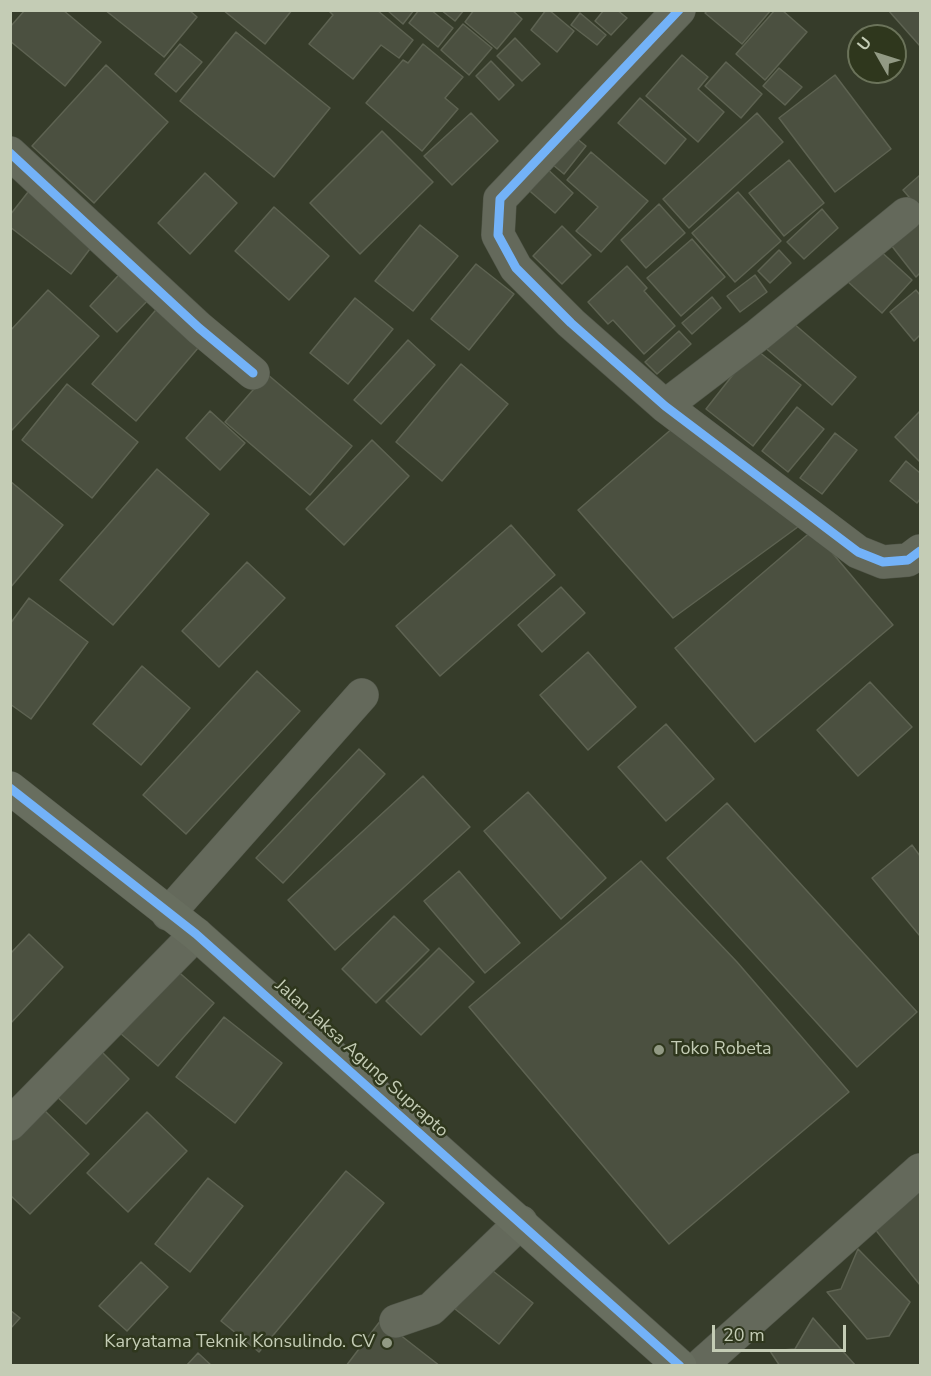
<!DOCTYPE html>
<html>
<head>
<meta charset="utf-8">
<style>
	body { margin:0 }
	#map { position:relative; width:931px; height:1376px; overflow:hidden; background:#363c2a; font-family:"Nunito Sans",sans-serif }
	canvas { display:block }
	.frame { position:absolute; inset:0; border:12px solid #c4ccb5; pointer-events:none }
	.north { position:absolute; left:847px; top:24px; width:60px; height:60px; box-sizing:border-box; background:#2f371d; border:2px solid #6b735a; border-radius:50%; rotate:309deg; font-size:16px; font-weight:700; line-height:24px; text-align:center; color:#c4ccb5 }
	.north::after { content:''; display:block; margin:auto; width:21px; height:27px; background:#929a84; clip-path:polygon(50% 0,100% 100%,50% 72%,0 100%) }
	.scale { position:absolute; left:712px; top:1325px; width:134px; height:27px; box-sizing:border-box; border:3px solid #c4ccb5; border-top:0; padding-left:8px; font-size:18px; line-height:21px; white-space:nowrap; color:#c4ccb5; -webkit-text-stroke:4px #2f371d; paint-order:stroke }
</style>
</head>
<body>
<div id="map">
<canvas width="931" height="1376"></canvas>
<div class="frame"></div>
<div class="north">U</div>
<div class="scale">20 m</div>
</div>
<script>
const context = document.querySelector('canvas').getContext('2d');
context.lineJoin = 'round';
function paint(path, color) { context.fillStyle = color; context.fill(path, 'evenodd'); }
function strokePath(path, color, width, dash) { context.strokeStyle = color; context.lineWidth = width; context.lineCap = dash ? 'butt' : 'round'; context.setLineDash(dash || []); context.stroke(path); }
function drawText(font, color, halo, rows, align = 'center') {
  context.font = font + ' "Nunito Sans",sans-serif'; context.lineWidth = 5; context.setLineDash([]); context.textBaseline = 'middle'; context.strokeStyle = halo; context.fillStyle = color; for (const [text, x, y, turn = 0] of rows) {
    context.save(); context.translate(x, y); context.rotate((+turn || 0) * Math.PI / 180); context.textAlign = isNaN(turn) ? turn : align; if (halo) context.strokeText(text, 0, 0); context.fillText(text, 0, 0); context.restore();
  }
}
const building = new Path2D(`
	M 25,10 L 63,10 L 101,42 L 65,86 L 10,41 L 10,27 Z
	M 105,10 L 189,10 L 197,17 L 164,57 Z
	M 223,10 L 292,10 L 265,44 Z
	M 328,10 L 377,10 L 413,40 L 399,58 L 381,45 L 353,79 L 309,44 L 333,15 Z
	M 387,10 L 414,10 L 403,24 Z
	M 419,10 L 431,10 L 453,28 L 438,47 L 409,23 Z
	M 441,10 L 464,10 L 455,21 Z
	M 474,10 L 512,10 L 522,19 L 497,49 L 465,22 Z
	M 546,10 L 549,10 L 574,31 L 557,52 L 531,30 Z
	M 604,10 L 617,10 L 627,18 L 611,35 L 595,21 Z
	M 708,10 L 771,10 L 742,44 L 705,13 Z
	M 775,10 L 782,10 L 807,32 L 765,80 L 736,54 Z
	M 888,10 L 920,10 L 920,46 Z
	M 580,13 L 606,35 L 597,45 L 571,25 Z
	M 463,24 L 492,48 L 469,75 L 441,50 Z
	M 236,32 L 330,108 L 274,177 L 180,101 Z
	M 515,38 L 540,64 L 522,81 L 497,56 Z
	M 180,44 L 202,62 L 176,92 L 155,74 Z
	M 423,44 L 463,77 L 445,98 L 458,109 L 422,151 L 366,103 L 403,60 L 408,63 Z
	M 682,55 L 708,77 L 698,89 L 724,112 L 698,142 L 646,96 Z
	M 491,61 L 514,85 L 499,100 L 476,76 Z
	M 726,62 L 762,94 L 741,118 L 705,86 Z
	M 106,65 L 168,122 L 94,203 L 32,146 Z
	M 779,68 L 802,87 L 785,105 L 763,86 Z
	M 835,75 L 891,149 L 835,192 L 779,118 Z
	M 640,98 L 686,139 L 665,164 L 618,123 Z
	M 471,113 L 498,141 L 452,185 L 424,156 Z
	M 757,113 L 783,142 L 689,228 L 663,199 Z
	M 382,131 L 433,182 L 360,254 L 310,203 Z
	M 570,133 L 586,146 L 564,174 L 547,160 Z
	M 591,152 L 648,201 L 601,252 L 576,231 L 598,207 L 567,180 Z
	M 789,160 L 824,203 L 784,236 L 749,193 Z
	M 543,165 L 573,193 L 555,213 L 524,186 Z
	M 205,173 L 237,203 L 190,254 L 158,223 Z
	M 920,175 L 920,210 L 903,190 Z
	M 32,187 L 99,237 L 71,274 L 10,227 L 10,215 Z
	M 738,192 L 781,241 L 735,282 L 692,233 Z
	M 659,204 L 685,233 L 646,268 L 621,240 Z
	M 274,207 L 329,256 L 289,300 L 235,251 Z
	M 822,209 L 838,228 L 804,259 L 787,242 Z
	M 920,220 L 920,273 L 916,277 L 884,236 Z
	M 420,225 L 458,256 L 413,311 L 375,281 Z
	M 562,226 L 591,255 L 562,284 L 533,256 Z
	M 692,239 L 725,277 L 681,316 L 647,278 Z
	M 876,247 L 912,280 L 882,313 L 846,280 Z
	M 779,250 L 791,263 L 770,283 L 758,271 Z
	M 476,264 L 514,294 L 469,350 L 431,319 Z
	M 128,265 L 156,292 L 117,332 L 90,306 Z
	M 627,266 L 647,288 L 644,291 L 675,326 L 644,354 L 613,320 L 608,324 L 588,302 Z
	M 755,275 L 767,292 L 740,312 L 727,296 Z
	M 48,290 L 99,336 L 12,430 L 10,429 L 10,331 Z
	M 916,290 L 920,295 L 920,335 L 914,341 L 890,312 Z
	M 712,297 L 721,308 L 692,334 L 682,323 Z
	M 355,298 L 393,329 L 348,384 L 310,353 Z
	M 161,304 L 204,341 L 136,421 L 92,384 Z
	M 786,317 L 856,377 L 832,405 L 762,345 Z
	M 679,331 L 691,344 L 657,374 L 645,362 Z
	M 408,340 L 435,365 L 381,424 L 354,400 Z
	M 754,348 L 801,385 L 753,446 L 706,409 Z
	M 461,364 L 508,404 L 442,481 L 396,442 Z
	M 267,374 L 352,446 L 310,495 L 225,422 Z
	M 67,384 L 138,442 L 92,498 L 22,440 Z
	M 797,407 L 824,429 L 788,472 L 762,451 Z
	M 210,411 L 245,443 L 220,470 L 186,438 Z
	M 920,411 L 920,462 L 895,437 Z
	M 674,427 L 806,521 L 673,618 L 578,510 Z
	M 835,433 L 857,450 L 822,494 L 800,478 Z
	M 372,440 L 409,476 L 344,545 L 306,509 Z
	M 906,461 L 920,473 L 920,499 L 917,503 L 890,481 Z
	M 157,469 L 209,514 L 113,625 L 60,580 Z
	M 10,481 L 63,525 L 10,588 Z
	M 511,525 L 555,575 L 440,676 L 396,626 Z
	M 813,530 L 893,625 L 755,742 L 675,648 Z
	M 247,562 L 285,598 L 219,667 L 182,631 Z
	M 561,587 L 585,613 L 542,652 L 518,625 Z
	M 29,598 L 88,642 L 31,719 L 10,704 L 10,624 Z
	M 588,652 L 636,707 L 588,750 L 540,695 Z
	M 142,666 L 190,708 L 141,765 L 93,724 Z
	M 257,671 L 300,711 L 186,834 L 143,795 Z
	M 870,682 L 912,727 L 858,776 L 817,730 Z
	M 666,724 L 714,779 L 666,821 L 618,767 Z
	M 359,749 L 385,774 L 283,883 L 256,858 Z
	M 423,776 L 470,827 L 335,950 L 288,900 Z
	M 528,792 L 606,878 L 561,919 L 484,831 Z
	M 727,803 L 917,1012 L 857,1067 L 667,858 Z
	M 912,845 L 920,856 L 920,936 L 872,878 Z
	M 641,861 L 737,962 L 849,1092 L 669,1244 L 469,1007 Z
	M 459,871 L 520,943 L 485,973 L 424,901 Z
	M 394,916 L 429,950 L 376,1003 L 342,969 Z
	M 29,934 L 63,967 L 10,1024 L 10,954 Z
	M 439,948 L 474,982 L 421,1035 L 386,1001 Z
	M 174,968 L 214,1003 L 158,1066 L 119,1032 Z
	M 224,1017 L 282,1063 L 235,1123 L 176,1077 Z
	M 96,1046 L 129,1079 L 86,1124 L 52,1092 Z
	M 42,1108 L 89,1154 L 30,1214 L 10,1195 L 10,1140 Z
	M 147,1112 L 187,1151 L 128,1212 L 87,1173 Z
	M 346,1171 L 384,1203 L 259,1352 L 221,1321 Z
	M 208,1178 L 243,1206 L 190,1272 L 155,1244 Z
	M 920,1190 L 920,1285 L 874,1228 Z
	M 858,1249 L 910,1302 L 889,1336 L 867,1339 L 827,1292 L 841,1289 Z
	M 141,1262 L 168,1287 L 127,1331 L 99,1306 Z
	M 488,1267 L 533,1303 L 499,1344 L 455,1309 Z
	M 10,1310 L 20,1318 L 10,1329 Z
	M 813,1318 L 856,1366 L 780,1366 L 770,1351 L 795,1349 Z
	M 381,1320 L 440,1366 L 346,1366 Z
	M 198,1353 L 212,1366 L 186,1366 Z`);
const street = new Path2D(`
	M 679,10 L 500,199 L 498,235 L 516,268 L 571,323 L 665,406 L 858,552 L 883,562 L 908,560 L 920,551
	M 10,153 L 199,328 L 253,373
	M 665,406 L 758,335 L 906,214
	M 168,914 L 362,695
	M 10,1124 L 196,934
	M 396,1321 L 431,1309 L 521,1222
	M 700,1366 L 920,1170`);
const secondary = new Path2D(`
	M 10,788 L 196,934 L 680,1366`);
const cycleway = new Path2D(`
	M 679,10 L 500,199 L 498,235 L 516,268 L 571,323 L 665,406 L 858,552 L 883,562 L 908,560 L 920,551
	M 10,153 L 199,328 L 253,373
	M 10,788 L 196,934 L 680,1366`);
const markers = [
	[659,1050,6,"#929a84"],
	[387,1343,6,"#929a84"]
];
const poiNames = [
	["Toko Robeta",671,1050],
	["Karyatama Teknik Konsulindo. CV",375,1343,"right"]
];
const streetNames = [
	["Jalan Jaksa Agung Suprapto",361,1059,42]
];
paint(building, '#4b5040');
strokePath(building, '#5e6352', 1.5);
strokePath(street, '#515649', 34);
strokePath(secondary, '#515649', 34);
strokePath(street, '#64695b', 33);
strokePath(secondary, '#686e5f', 33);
strokePath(cycleway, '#73b2f8', 9);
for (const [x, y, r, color] of markers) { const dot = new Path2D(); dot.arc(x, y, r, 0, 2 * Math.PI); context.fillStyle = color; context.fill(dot); strokePath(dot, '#2f371d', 2); }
drawText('18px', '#c4ccb5', '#2f371d', poiNames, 'left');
drawText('18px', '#c4ccb5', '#2f371d', streetNames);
</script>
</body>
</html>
